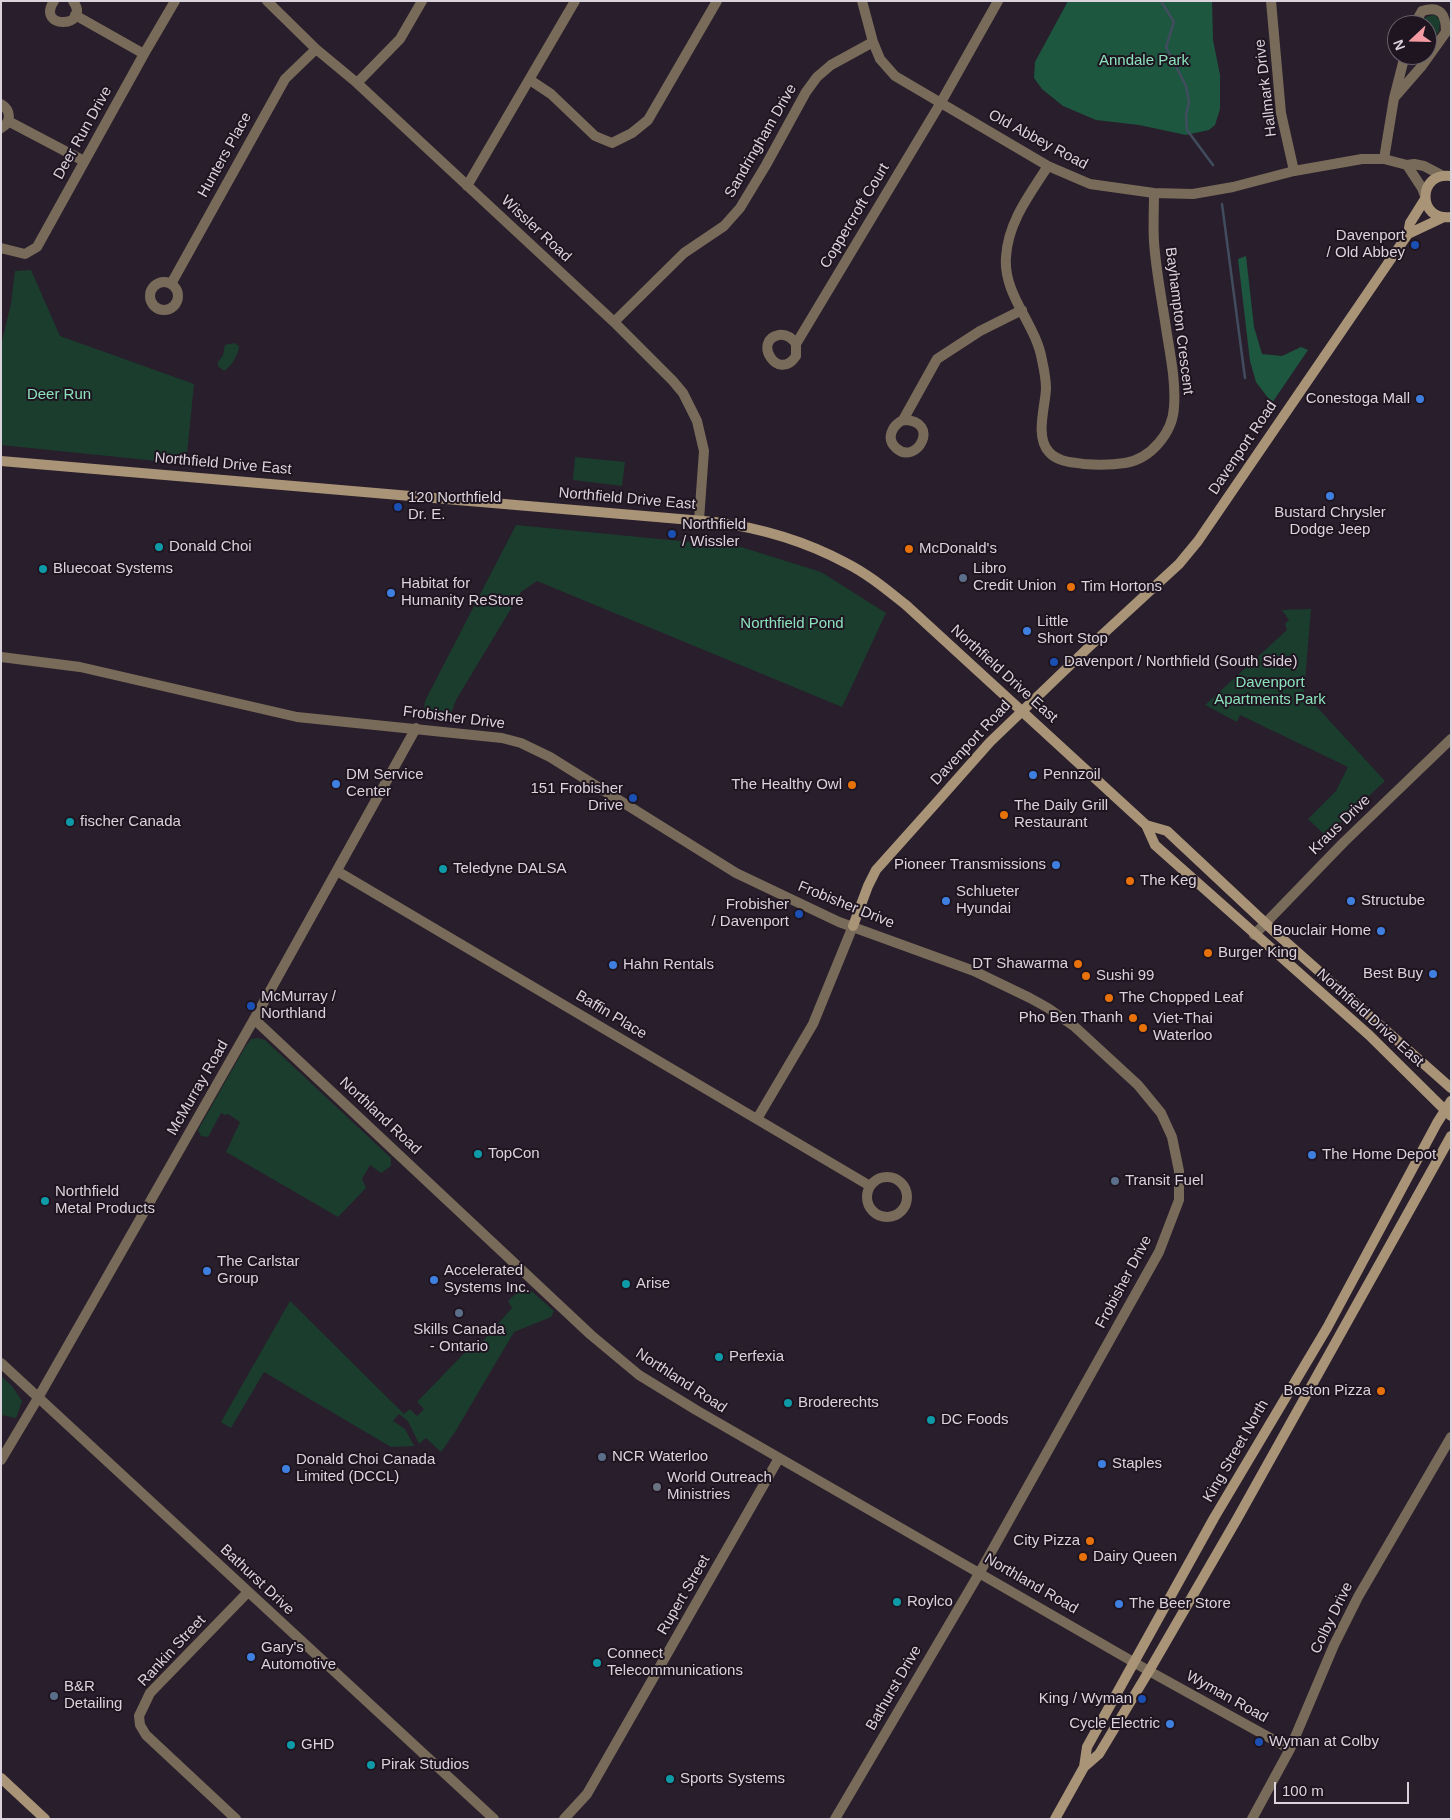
<!DOCTYPE html>
<html>
<head>
<meta charset="utf-8">
<style>
	body { margin:0 }
	#map { position:relative; width:1452px; height:1820px; overflow:hidden; background:#291e2b; font-family:Arial,sans-serif }
	canvas { display:block }
	.frame { position:absolute; inset:0; border:2px solid #dad3db; pointer-events:none }
	.north { position:absolute; left:1387px; top:15px; width:50px; height:50px; box-sizing:border-box; background:#1f1521; border:1px solid #6a616b; border-radius:50%; rotate:249deg; font-size:14px; font-weight:700; line-height:20px; text-align:center; color:#dad3db }
	.north::after { content:''; display:block; margin:auto; width:18px; height:22px; background:#f49aa3; clip-path:polygon(50% 0,100% 100%,50% 72%,0 100%) }
	.scale { position:absolute; left:1274px; top:1782px; width:135px; height:22px; box-sizing:border-box; border:2px solid #dad3db; border-top:0; padding-left:6px; font-size:15px; line-height:18px; white-space:nowrap; color:#dad3db; -webkit-text-stroke:4px #1f1521; paint-order:stroke }
</style>
</head>
<body>
<div id="map">
<canvas width="1452" height="1820"></canvas>
<div class="frame"></div>
<div class="north">N</div>
<div class="scale">100 m</div>
</div>
<script>
const context = document.querySelector('canvas').getContext('2d');
context.lineJoin = 'round';
function paint(path, color) { context.fillStyle = color; context.fill(path, 'evenodd'); }
function strokePath(path, color, width, dash) { context.strokeStyle = color; context.lineWidth = width; context.lineCap = dash ? 'butt' : 'round'; context.setLineDash(dash || []); context.stroke(path); }
function drawText(font, color, halo, rows, align = 'center') {
  context.font = font + ' Arial,sans-serif'; context.lineWidth = 4; context.setLineDash([]); context.textBaseline = 'middle'; context.strokeStyle = halo; context.fillStyle = color; for (const [text, x, y, turn = 0] of rows) {
    context.save(); context.translate(x, y); context.rotate((+turn || 0) * Math.PI / 180); context.textAlign = isNaN(turn) ? turn : align; if (halo) context.strokeText(text, 0, 0); context.fillText(text, 0, 0); context.restore();
  }
}
const green = new Path2D(`
	M 1435,15 L 1440,21 L 1439,31 L 1427,48 L 1427,25 L 1420,25 C 1422,17 1427,16 1435,15 Z
	M 31,270 L 60,336 L 194,384 L 186,464 L 1,445 L 1,345 L 11,304 L 15,271 Z
	M 234,343 L 239,346 C 239,354 231,367 224,371 L 218,366 L 218,362 L 223,355 L 225,345 Z
	M 575,457 L 625,462 L 622,486 L 573,480 Z
	M 516,525 L 741,547 L 821,572 L 886,613 L 842,707 L 537,581 L 521,592 L 456,700 L 448,721 L 423,718 L 425,701 Z
	M 1311,609 L 1304,693 L 1385,781 L 1326,836 L 1308,819 L 1336,791 L 1348,767 L 1240,715 L 1237,722 L 1205,705 L 1287,630 L 1285,624 L 1289,620 L 1282,610 Z
	M 257,1038 L 265,1040 L 391,1158 L 391,1166 L 381,1173 L 370,1165 L 362,1179 L 366,1188 L 338,1217 L 226,1152 L 240,1122 L 228,1114 L 225,1115 L 221,1113 L 208,1137 L 201,1136 L 198,1130 L 245,1047 L 251,1039 Z
	M 522,1288 L 528,1288 L 554,1311 L 551,1317 L 514,1332 L 455,1432 L 441,1452 L 426,1438 L 419,1444 L 408,1421 L 399,1414 L 393,1421 L 405,1429 L 414,1446 L 391,1447 L 264,1372 L 231,1428 L 221,1422 L 290,1301 L 404,1414 L 410,1409 L 417,1416 L 424,1409 L 417,1402 L 477,1340 L 483,1341 L 512,1308 L 508,1301 Z
	M 1,1376 L 12,1386 L 22,1401 L 16,1418 L 1,1415 Z`);
const forest = new Path2D(`
	M 1068,1 L 1212,1 L 1213,40 L 1220,75 L 1220,109 L 1215,125 L 1209,130 L 1186,135 L 1139,125 L 1096,120 L 1063,106 L 1042,89 L 1034,78 L 1035,62 Z
	M 1246,256 L 1254,327 L 1262,354 L 1282,356 L 1301,347 L 1308,350 L 1272,403 L 1256,382 L 1250,361 L 1238,259 Z`);
const stream = new Path2D(`
	M 1161,1 L 1174,22 L 1166,47 L 1186,86 L 1189,102 L 1186,115 L 1187,130 L 1213,165
	M 1222,204 L 1245,378`);
const street = new Path2D(`
	M 54,1 C 35,30 92,28 73,1
	M 267,1 L 316,49 L 357,83 L 614,322 L 673,381 L 683,393 L 697,421 L 704,451 L 699,520
	M 862,1 L 873,42 L 880,59 L 895,76 L 1048,166 L 1090,184 L 1154,193 L 1193,194 L 1233,187 L 1294,171 L 1362,159 L 1384,159 L 1407,165 L 1414,164 L 1424,166 L 1443,176
	M 1271,1 L 1281,113 L 1294,171
	M 75,15 L 144,54
	M 530,80 L 551,94 L 595,136 L 612,143 L 632,133 L 648,120 L 717,1
	M 357,83 L 400,39 L 422,1
	M 1394,98 L 1421,67 L 1446,32 C 1446,14 1440,5 1422,11 L 1414,25
	M 1,104 C 11,110 12,122 1,128
	M 8,121 L 84,161
	M 1384,159 L 1394,98 L 1405,55
	M 1407,165 L 1422,188 L 1425,196
	M 1048,166 C 1030,194 1008,222 1006,257 C 1003,295 1036,324 1042,360 C 1044,369 1046,380 1046,389 C 1045,408 1035,437 1049,452 C 1058,462 1071,462 1084,464 C 1097,465 1112,465 1125,463 C 1151,459 1173,432 1174,407 C 1176,381 1170,354 1166,328 C 1162,300 1156,271 1154,242 C 1153,226 1154,209 1154,193
	M 467,186 L 575,1
	M 1,248 L 25,254 L 37,247 L 144,54 L 175,1
	M150 296a14 14 0 1 1 28 0a14 14 0 1 1-28 0Z
	M 171,284 L 285,79 L 316,49
	M 614,322 L 684,253 L 724,226 L 740,208 L 766,165 L 806,92 L 817,77 L 831,65 L 873,42
	M 796,344 C 792,338 787,334 779,335 C 752,340 778,383 796,356 L 796,344 L 940,104 L 998,1
	M 903,420 C 942,420 917,467 896,448 C 885,438 893,425 903,420 L 937,359 L 980,331 L 1022,310
	M 1,657 L 80,667 L 297,717 L 502,738 L 521,743 L 550,757 L 736,873 L 839,922 L 974,971 L 1030,998 L 1048,1008 L 1075,1027 L 1138,1085 L 1161,1113 L 1172,1137 L 1179,1171 L 1179,1200 L 1159,1252 L 980,1572 L 835,1819
	M 337,871 L 870,1186
	M 1254,935 L 1344,842 L 1451,739
	M 254,1019 L 591,1335 L 639,1375 L 696,1410 L 1149,1671 L 1290,1749
	M 757,1119 L 813,1024 L 853,926
	M867 1197a20 20 0 1 1 40 0a20 20 0 1 1-40 0Z
	M 1,1363 L 494,1819
	M 1,1460 L 38,1398 L 261,1007 L 416,728
	M 236,1819 L 146,1735 L 140,1725 L 139,1716 L 150,1693 L 248,1592
	M 564,1819 L 587,1794 L 779,1458
	M 1252,1819 L 1290,1749 L 1334,1645 L 1358,1597 L 1451,1437`);
const secondary = new Path2D(`
	M 1451,176 C 1417,171 1417,222 1451,217
	M 1408,234 L 1444,217
	M 1,461 L 715,522 C 761,528 805,541 846,563 C 868,574 887,590 906,605 L 1146,825 L 1155,845 L 1369,1035 L 1451,1116
	M 1146,825 L 1167,831 L 1278,935 L 1451,1088
	M 853,926 L 868,886 L 876,870 L 936,803 L 990,742 L 1090,646 L 1179,564 L 1198,541 L 1408,234 L 1410,223 L 1425,199
	M 1084,1767 L 1087,1747 L 1214,1518 L 1327,1328 L 1437,1123 L 1451,1101
	M 1,1778 L 45,1819
	M 1055,1819 L 1084,1767 L 1099,1754 L 1149,1671 L 1237,1519 L 1451,1136`);
const markers = [
	[1415,245,5,"#1a4fb4"],
	[1420,399,5,"#3f7fe0"],
	[1330,496,5,"#3f7fe0"],
	[398,507,5,"#1a4fb4"],
	[672,534,5,"#1a4fb4"],
	[159,547,5,"#0f9aa8"],
	[909,549,5,"#e8710a"],
	[43,569,5,"#0f9aa8"],
	[963,578,5,"#5c6f8a"],
	[1071,587,5,"#e8710a"],
	[391,593,5,"#3f7fe0"],
	[1027,631,5,"#3f7fe0"],
	[1054,662,5,"#1a4fb4"],
	[1033,775,5,"#3f7fe0"],
	[336,784,5,"#3f7fe0"],
	[852,785,5,"#e8710a"],
	[633,798,5,"#1a4fb4"],
	[1004,815,5,"#e8710a"],
	[70,822,5,"#0f9aa8"],
	[1056,865,5,"#3f7fe0"],
	[443,869,5,"#0f9aa8"],
	[1130,881,5,"#e8710a"],
	[946,901,5,"#3f7fe0"],
	[1351,901,5,"#3f7fe0"],
	[799,914,5,"#1a4fb4"],
	[1381,931,5,"#3f7fe0"],
	[1208,953,5,"#e8710a"],
	[1078,964,5,"#e8710a"],
	[613,965,5,"#3f7fe0"],
	[1433,974,5,"#3f7fe0"],
	[1086,976,5,"#e8710a"],
	[1109,998,5,"#e8710a"],
	[251,1006,5,"#1a4fb4"],
	[1133,1018,5,"#e8710a"],
	[1143,1028,5,"#e8710a"],
	[478,1154,5,"#0f9aa8"],
	[1312,1155,5,"#3f7fe0"],
	[1115,1181,5,"#5c6f8a"],
	[45,1201,5,"#0f9aa8"],
	[207,1271,5,"#3f7fe0"],
	[434,1280,5,"#3f7fe0"],
	[626,1284,5,"#0f9aa8"],
	[459,1313,5,"#5c6f8a"],
	[719,1357,5,"#0f9aa8"],
	[1381,1391,5,"#e8710a"],
	[788,1403,5,"#0f9aa8"],
	[931,1420,5,"#0f9aa8"],
	[602,1457,5,"#5c6f8a"],
	[1102,1464,5,"#3f7fe0"],
	[286,1469,5,"#3f7fe0"],
	[657,1487,5,"#6b7280"],
	[1090,1541,5,"#e8710a"],
	[1083,1557,5,"#e8710a"],
	[897,1602,5,"#0f9aa8"],
	[1119,1604,5,"#3f7fe0"],
	[251,1657,5,"#3f7fe0"],
	[597,1663,5,"#0f9aa8"],
	[54,1696,5,"#5c6f8a"],
	[1142,1699,5,"#1a4fb4"],
	[1170,1724,5,"#3f7fe0"],
	[1259,1742,5,"#1a4fb4"],
	[291,1745,5,"#0f9aa8"],
	[371,1765,5,"#0f9aa8"],
	[670,1779,5,"#0f9aa8"]
];
const parkNames = [
	["Anndale Park",1144,61],
	["Deer Run",59,395],
	["Northfield Pond",792,624],
	["Davenport",1270,683],
	["Apartments Park",1270,700]
];
const streetNames = [
	["Hallmark Drive",1266,88,-97],
	["Deer Run Drive",83,133,-61],
	["Old Abbey Road",1038,140,28],
	["Sandringham Drive",761,141,-60],
	["Hunters Place",225,155,-61],
	["Coppercroft Court",855,216,-59],
	["Wissler Road",536,229,43],
	["Bayhampton Crescent",1179,321,83],
	["Davenport Road",1243,448,-56],
	["Northfield Drive East",223,464,5],
	["Northfield Drive East",627,499,5],
	["Northfield Drive East",1004,674,42],
	["Frobisher Drive",454,718,7],
	["Davenport Road",971,743,-47],
	["Kraus Drive",1340,825,-44],
	["Frobisher Drive",846,905,22],
	["Baffin Place",611,1015,31],
	["Northfield Drive East",1370,1018,42],
	["McMurray Road",198,1088,-60],
	["Northland Road",380,1116,43],
	["Frobisher Drive",1124,1282,-62],
	["Northland Road",681,1381,33],
	["King Street North",1236,1451,-60],
	["Bathurst Drive",257,1580,43],
	["Northland Road",1031,1584,30],
	["Rupert Street",684,1595,-60],
	["Colby Drive",1332,1618,-64],
	["Rankin Street",172,1651,-47],
	["Bathurst Drive",894,1688,-60],
	["Wyman Road",1227,1697,29]
];
const poiNames = [
	["Davenport",1405,236,"right"],
	["/ Old Abbey",1405,253,"right"],
	["Conestoga Mall",1410,399,"right"],
	["120 Northfield",408,498],
	["Dr. E.",408,515],
	["Bustard Chrysler",1330,513,"center"],
	["Dodge Jeep",1330,530,"center"],
	["Northfield",682,525],
	["/ Wissler",682,542],
	["Donald Choi",169,547],
	["McDonald's",919,549],
	["Bluecoat Systems",53,569],
	["Libro",973,569],
	["Credit Union",973,586],
	["Habitat for",401,584],
	["Humanity ReStore",401,601],
	["Tim Hortons",1081,587],
	["Little",1037,622],
	["Short Stop",1037,639],
	["Davenport / Northfield (South Side)",1064,662],
	["DM Service",346,775],
	["Center",346,792],
	["Pennzoil",1043,775],
	["The Healthy Owl",842,785,"right"],
	["151 Frobisher",623,789,"right"],
	["Drive",623,806,"right"],
	["The Daily Grill",1014,806],
	["Restaurant",1014,823],
	["fischer Canada",80,822],
	["Pioneer Transmissions",1046,865,"right"],
	["Teledyne DALSA",453,869],
	["The Keg",1140,881],
	["Schlueter",956,892],
	["Hyundai",956,909],
	["Structube",1361,901],
	["Frobisher",789,905,"right"],
	["/ Davenport",789,922,"right"],
	["Bouclair Home",1371,931,"right"],
	["Burger King",1218,953],
	["DT Shawarma",1068,964,"right"],
	["Hahn Rentals",623,965],
	["Best Buy",1423,974,"right"],
	["Sushi 99",1096,976],
	["McMurray /",261,997],
	["Northland",261,1014],
	["The Chopped Leaf",1119,998],
	["Pho Ben Thanh",1123,1018,"right"],
	["Viet-Thai",1153,1019],
	["Waterloo",1153,1036],
	["TopCon",488,1154],
	["The Home Depot",1322,1155],
	["Transit Fuel",1125,1181],
	["Northfield",55,1192],
	["Metal Products",55,1209],
	["The Carlstar",217,1262],
	["Group",217,1279],
	["Accelerated",444,1271],
	["Systems Inc.",444,1288],
	["Arise",636,1284],
	["Skills Canada",459,1330,"center"],
	["- Ontario",459,1347,"center"],
	["Perfexia",729,1357],
	["Boston Pizza",1371,1391,"right"],
	["Broderechts",798,1403],
	["DC Foods",941,1420],
	["NCR Waterloo",612,1457],
	["Donald Choi Canada",296,1460],
	["Limited (DCCL)",296,1477],
	["Staples",1112,1464],
	["World Outreach",667,1478],
	["Ministries",667,1495],
	["City Pizza",1080,1541,"right"],
	["Dairy Queen",1093,1557],
	["Roylco",907,1602],
	["The Beer Store",1129,1604],
	["Gary's",261,1648],
	["Automotive",261,1665],
	["Connect",607,1654],
	["Telecommunications",607,1671],
	["B&R",64,1687],
	["Detailing",64,1704],
	["King / Wyman",1132,1699,"right"],
	["Cycle Electric",1160,1724,"right"],
	["Wyman at Colby",1269,1742],
	["GHD",301,1745],
	["Pirak Studios",381,1765],
	["Sports Systems",680,1779]
];
paint(green, '#1a3d2e');
paint(forest, '#1d5740');
strokePath(stream, '#414c5e', 2.5);
strokePath(street, '#786b59', 10);
strokePath(secondary, '#a99477', 10);
for (const [x, y, r, color] of markers) { const dot = new Path2D(); dot.arc(x, y, r, 0, 2 * Math.PI); context.fillStyle = color; context.fill(dot); strokePath(dot, '#1f1521', 2); }
drawText('15px', '#8be2bb', '#1f1521', parkNames);
drawText('15px', '#dad3db', '#1f1521', streetNames);
drawText('15px', '#dad3db', '#1f1521', poiNames, 'left');
</script>
</body>
</html>
